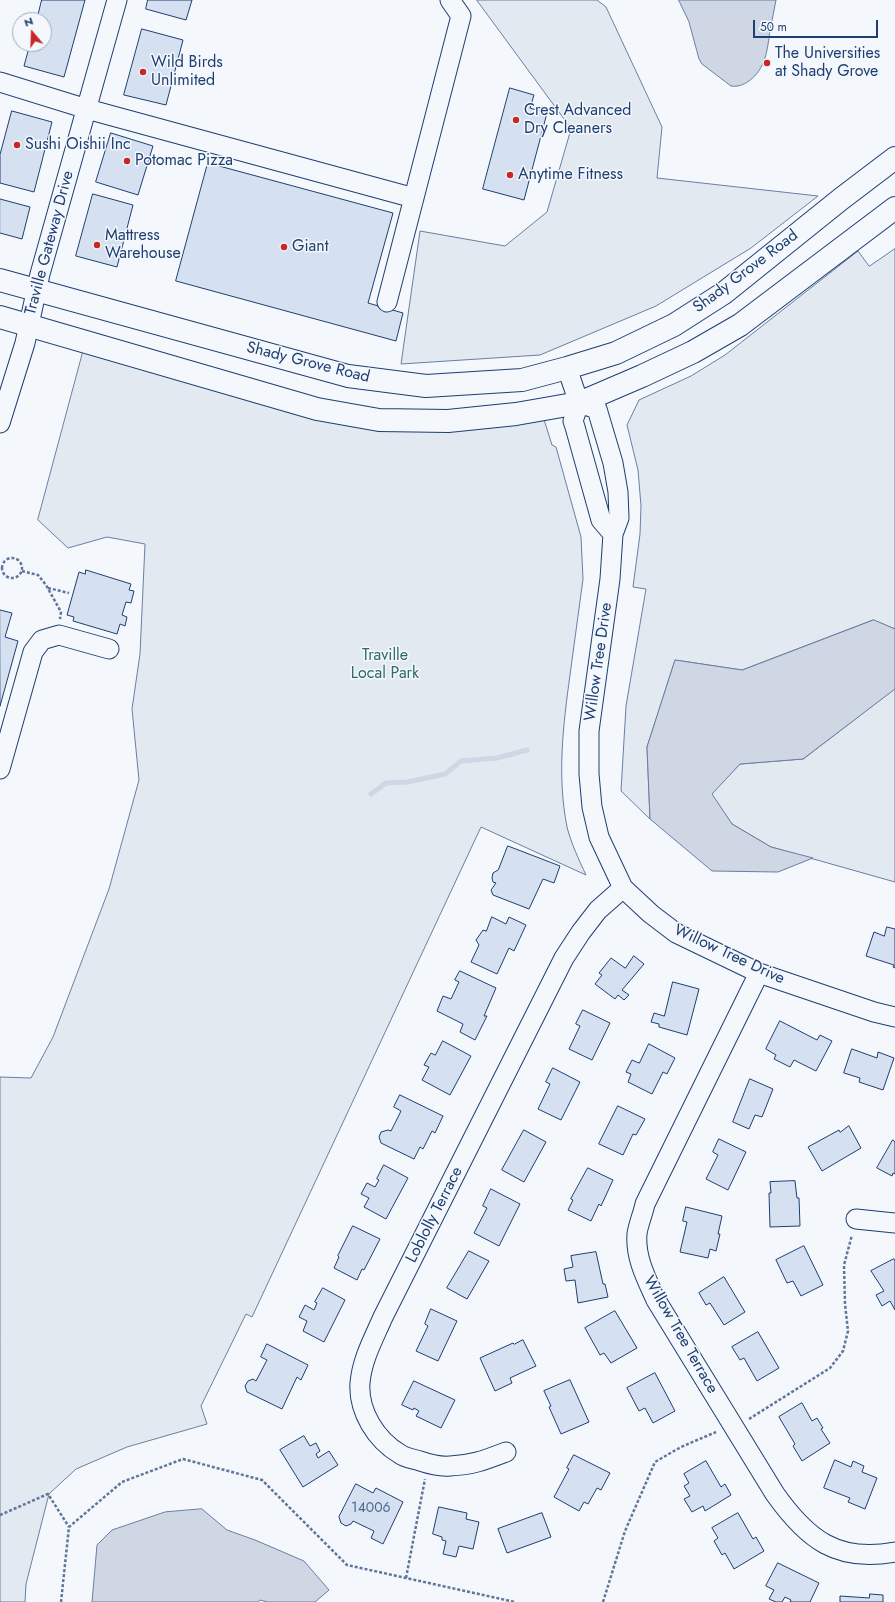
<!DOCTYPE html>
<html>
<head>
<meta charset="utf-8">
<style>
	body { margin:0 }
	#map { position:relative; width:895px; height:1602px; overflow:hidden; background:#f4f7fb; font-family:Jost,sans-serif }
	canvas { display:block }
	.north { position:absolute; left:12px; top:12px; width:40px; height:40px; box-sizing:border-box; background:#f4f7fb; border:1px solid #9eadc5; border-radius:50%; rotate:341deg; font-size:11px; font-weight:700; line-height:16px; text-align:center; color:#1d3f73 }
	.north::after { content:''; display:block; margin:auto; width:14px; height:18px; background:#c62828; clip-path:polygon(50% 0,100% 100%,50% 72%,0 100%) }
	.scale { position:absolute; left:753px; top:20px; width:125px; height:18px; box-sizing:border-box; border:2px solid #1d3f73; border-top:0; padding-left:5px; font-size:12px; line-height:14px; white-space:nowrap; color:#1d3f73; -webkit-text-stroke:3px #f4f7fb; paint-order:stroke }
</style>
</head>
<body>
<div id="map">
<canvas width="895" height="1602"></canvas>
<div class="north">N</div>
<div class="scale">50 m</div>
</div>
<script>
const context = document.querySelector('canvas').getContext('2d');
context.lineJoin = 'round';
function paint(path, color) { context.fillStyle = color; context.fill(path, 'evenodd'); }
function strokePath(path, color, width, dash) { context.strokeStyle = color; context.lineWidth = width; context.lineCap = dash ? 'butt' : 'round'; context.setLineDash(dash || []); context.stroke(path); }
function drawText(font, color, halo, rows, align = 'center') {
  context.font = font + ' Jost,sans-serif'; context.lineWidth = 3; context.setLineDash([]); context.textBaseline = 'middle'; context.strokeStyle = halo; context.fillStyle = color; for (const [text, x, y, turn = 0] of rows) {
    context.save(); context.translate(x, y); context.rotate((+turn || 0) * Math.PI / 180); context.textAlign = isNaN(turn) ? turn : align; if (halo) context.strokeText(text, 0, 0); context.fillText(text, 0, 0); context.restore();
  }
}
const green = new Path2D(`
	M 477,0 L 597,0 L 606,7 L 662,127 L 657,178 L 818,196 L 751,248 L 656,306 L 540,355 L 401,364 L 420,231 L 505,246 L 547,212 L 571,129 Z
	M 895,249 L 895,629 L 873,620 L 742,670 L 675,660 L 647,747 L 650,819 L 621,791 L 626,706 L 646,589 L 633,587 L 640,534 L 641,506 L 638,470 L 627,425 L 639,400 L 691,376 L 725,355 L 858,251 L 869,266 Z
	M 86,341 L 379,420 L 541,410 L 552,445 L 556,447 L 581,537 L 583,579 C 579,611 574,643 570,675 C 563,726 557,776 567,827 C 571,843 579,860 586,875 L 481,827 L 252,1317 L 246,1314 L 201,1406 L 207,1424 L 127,1447 L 76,1469 L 49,1494 L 26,1584 L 25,1602 L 0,1602 L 0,1077 L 31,1078 L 53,1037 L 109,889 L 139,780 L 132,709 L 140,654 L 145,544 L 107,537 L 68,548 L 38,520 Z
	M 895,689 L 895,882 L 771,847 L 732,824 L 711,794 L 740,764 L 803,759 Z`);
const water = new Path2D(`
	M 679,0 L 776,0 C 774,10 772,21 770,31 C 767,51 766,68 749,81 C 743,85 738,87 731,86 L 702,64 L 699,59 L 689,22 Z
	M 874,620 L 895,629 L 895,689 L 803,759 L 740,764 L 712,794 L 732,824 L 771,847 L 813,858 L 778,872 L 712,871 L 650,819 L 647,747 L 675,660 L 742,670 Z
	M 202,1509 L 227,1530 L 255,1540 L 304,1561 L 329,1590 L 315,1602 L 268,1602 L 260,1600 L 258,1602 L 92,1602 L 97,1545 L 112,1530 L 165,1512 Z`);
const stream = new Path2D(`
	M 371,794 L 386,783 L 408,782 L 445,774 L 461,761 L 497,758 L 527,750`);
const building = new Path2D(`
	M 42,0 L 85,0 L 64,77 L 24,66 L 30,44 L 44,44 L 44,20 L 37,20 Z
	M 148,0 L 192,0 L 186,20 L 146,9 Z
	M 142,29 L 183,40 L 166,105 L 124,95 Z
	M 510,88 L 534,95 L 530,108 L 547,113 L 524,200 L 483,189 Z
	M 12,111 L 52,122 L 34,192 L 0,183 L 0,155 Z
	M 111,133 L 153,146 L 138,195 L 96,182 Z
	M 208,163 L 393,213 L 368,303 L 403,313 L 396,341 L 176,281 Z
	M 93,194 L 133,205 L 117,267 L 76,256 Z
	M 0,199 L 30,207 L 22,239 L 0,233 Z
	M 86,570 L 131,584 L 129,590 L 134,591 L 131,603 L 126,602 L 122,615 L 127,617 L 125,626 L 120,624 L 117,634 L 73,621 L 74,617 L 67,615 L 79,572 L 85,574 Z
	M 0,610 L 12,613 L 5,637 L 18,641 L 0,706 Z
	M 508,846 L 560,866 L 554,883 L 543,879 L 529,909 L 493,895 L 491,890 L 496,883 L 493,882 L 492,878 L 493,873 L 498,870 Z
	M 492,917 L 506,924 L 509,917 L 526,925 L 514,951 L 509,948 L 497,974 L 471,962 L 479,945 L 476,940 L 483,930 L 486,931 Z
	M 887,927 L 895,929 L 895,968 L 893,967 L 894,965 L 866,956 L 874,932 L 884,936 Z
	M 634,956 L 644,964 L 622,990 L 629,995 L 624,1000 L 618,995 L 615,999 L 595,984 L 602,975 L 599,973 L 611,958 L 625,968 Z
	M 460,971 L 496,988 L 484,1016 L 487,1016 L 475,1040 L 460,1032 L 463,1024 L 437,1011 L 443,996 L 451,999 L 459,982 L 455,980 Z
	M 673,982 L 699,989 L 687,1035 L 659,1027 L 659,1024 L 651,1022 L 654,1013 L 664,1016 Z
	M 583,1010 L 610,1023 L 592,1060 L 569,1049 L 580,1026 L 576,1024 Z
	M 780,1021 L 817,1040 L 820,1035 L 832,1041 L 816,1071 L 794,1060 L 790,1067 L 774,1059 L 776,1055 L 766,1049 Z
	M 443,1041 L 471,1056 L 450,1095 L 422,1080 L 429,1067 L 424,1065 L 431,1053 L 435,1055 Z
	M 649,1044 L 675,1058 L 667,1074 L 663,1072 L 652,1094 L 628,1082 L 631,1074 L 626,1072 L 632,1060 L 639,1063 Z
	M 852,1049 L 877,1058 L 878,1052 L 894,1058 L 883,1090 L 859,1082 L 860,1078 L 844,1073 Z
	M 553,1068 L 580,1082 L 561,1120 L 538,1109 L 550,1084 L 546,1082 Z
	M 750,1079 L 773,1089 L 762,1117 L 755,1115 L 749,1129 L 733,1122 Z
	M 400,1095 L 443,1116 L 435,1133 L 432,1131 L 423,1149 L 420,1147 L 414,1159 L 381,1143 L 379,1137 L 381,1132 L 388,1130 L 391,1131 L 401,1111 L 394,1107 Z
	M 618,1106 L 645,1119 L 636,1135 L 633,1134 L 623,1155 L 599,1144 Z
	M 849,1126 L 861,1148 L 822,1171 L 808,1147 L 839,1130 L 840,1132 Z
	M 524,1130 L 546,1142 L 524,1182 L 502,1170 Z
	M 719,1139 L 746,1152 L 728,1190 L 706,1179 L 718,1155 L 713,1152 Z
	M 893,1140 L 895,1142 L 895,1174 L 893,1173 L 892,1176 L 877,1168 Z
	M 384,1165 L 408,1178 L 386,1219 L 364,1207 L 369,1198 L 361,1194 L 367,1183 L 375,1187 L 379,1180 L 377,1179 Z
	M 588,1168 L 613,1180 L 601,1206 L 599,1204 L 591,1221 L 568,1210 L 573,1200 L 571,1199 Z
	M 795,1181 L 797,1198 L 799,1198 L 800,1226 L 770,1227 L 769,1193 L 771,1193 L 770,1182 Z
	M 491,1189 L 520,1204 L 499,1246 L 474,1233 L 487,1208 L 483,1206 Z
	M 686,1207 L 722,1216 L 718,1234 L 720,1234 L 716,1251 L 710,1249 L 708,1258 L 680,1252 L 687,1222 L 683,1221 Z
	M 353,1226 L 380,1239 L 364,1270 L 362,1269 L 357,1280 L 334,1268 L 339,1257 L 338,1256 Z
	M 804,1246 L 823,1285 L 801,1296 L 793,1281 L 787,1283 L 776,1260 Z
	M 469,1251 L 489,1261 L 467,1299 L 447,1288 Z
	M 596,1252 L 603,1284 L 605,1284 L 608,1297 L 578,1303 L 575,1280 L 566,1281 L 564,1269 L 573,1267 L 571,1256 Z
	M 894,1259 L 895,1261 L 895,1310 L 890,1301 L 882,1306 L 876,1295 L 884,1291 L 871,1271 Z
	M 724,1277 L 745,1312 L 724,1325 L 710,1303 L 706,1305 L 699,1293 Z
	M 323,1288 L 345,1300 L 324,1342 L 303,1331 L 307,1321 L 299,1317 L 305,1305 L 314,1310 L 317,1303 L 315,1302 Z
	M 431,1309 L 457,1321 L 438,1361 L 416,1351 L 428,1326 L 425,1324 Z
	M 615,1311 L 637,1348 L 611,1363 L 604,1353 L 600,1355 L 585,1328 Z
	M 758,1332 L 779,1368 L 757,1381 L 744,1358 L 740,1360 L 732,1347 Z
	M 523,1340 L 536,1366 L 510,1378 L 512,1383 L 495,1391 L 480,1358 L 513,1343 L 514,1344 Z
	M 267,1344 L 308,1365 L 301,1380 L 297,1377 L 282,1409 L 247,1392 L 245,1386 L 248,1381 L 253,1379 L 256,1381 L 267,1360 L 261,1357 Z
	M 655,1373 L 675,1411 L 653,1423 L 645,1408 L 639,1411 L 627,1388 Z
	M 570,1380 L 589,1422 L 561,1434 L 549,1407 L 551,1406 L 544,1391 Z
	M 414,1381 L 455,1400 L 441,1428 L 416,1416 L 419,1411 L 414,1408 L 413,1410 L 402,1405 Z
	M 802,1403 L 812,1421 L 817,1418 L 823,1428 L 821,1429 L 830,1443 L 802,1461 L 793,1446 L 795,1444 L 779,1417 Z
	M 304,1436 L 310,1446 L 316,1443 L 320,1451 L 316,1454 L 318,1458 L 329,1451 L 338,1465 L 303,1487 L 280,1450 Z
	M 574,1455 L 610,1473 L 601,1490 L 597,1488 L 588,1504 L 584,1502 L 579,1511 L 554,1497 L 569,1469 L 567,1468 Z
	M 835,1460 L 851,1467 L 853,1461 L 864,1466 L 862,1472 L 877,1478 L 865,1509 L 848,1502 L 850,1498 L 824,1488 Z
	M 706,1461 L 721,1487 L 725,1484 L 731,1495 L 705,1511 L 703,1506 L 692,1512 L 684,1499 L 690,1496 L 684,1486 L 689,1483 L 684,1474 Z
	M 356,1484 L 373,1493 L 376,1488 L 403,1502 L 383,1544 L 371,1538 L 374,1531 L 353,1521 L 351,1524 L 346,1526 L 341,1523 L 339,1517 Z
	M 439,1507 L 467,1513 L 466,1519 L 479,1522 L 473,1549 L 459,1546 L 456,1557 L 443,1554 L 446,1541 L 442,1540 L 442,1537 L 433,1534 Z
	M 542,1513 L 551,1537 L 507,1553 L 498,1529 Z
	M 738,1513 L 753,1539 L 756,1537 L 764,1551 L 734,1569 L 725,1553 L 722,1555 L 714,1541 L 718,1538 L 712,1528 Z
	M 778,1563 L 819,1583 L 810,1602 L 790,1602 L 791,1600 L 785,1597 L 782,1602 L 776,1602 L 769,1599 L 774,1590 L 766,1586 Z
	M 870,1594 L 883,1595 L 883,1602 L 840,1602 L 840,1596 L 869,1598 Z`);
const path = new Path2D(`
	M2 568a10 10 0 1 1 20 0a10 10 0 1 1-20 0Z
	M 22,571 L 38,575 L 46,585 L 61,612 L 60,619
	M 48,588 L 69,593
	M 749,1419 L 830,1368 L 843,1351 L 848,1331 L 845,1304 L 844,1265 L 852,1235
	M 0,1515 L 48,1494 L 69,1527
	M 406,1578 L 425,1479
	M 61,1602 L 69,1527 L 122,1482 L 183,1459 L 262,1480 L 347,1565 L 515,1602
	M 603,1602 L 625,1531 L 655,1462 L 681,1447 L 716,1432`);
const minor = new Path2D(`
	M 0,82 L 87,109 L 414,198
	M 387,302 L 461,16 L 450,0
	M 567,368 L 579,403 L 573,421 L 575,427 L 601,520 L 613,534
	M 579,403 L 597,409 L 613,463 L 618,492 L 619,518 L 613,534 L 610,579 L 589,731 L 589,774 L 592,807 L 599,837 L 623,888 L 651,914 L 676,933 L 759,973 L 874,1012 L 895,1017
	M 0,423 L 25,343 L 40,274 L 117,0
	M 0,769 L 33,652 L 42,640 L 59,635 L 109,649
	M 759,973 L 645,1204 C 643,1214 638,1225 637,1234 C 635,1258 647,1280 656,1300 L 775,1494 C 807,1539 837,1563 895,1552
	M 856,1219 L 895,1223
	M 506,1452 C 485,1460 473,1465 450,1466 C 440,1467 429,1464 420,1461 C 414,1459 405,1458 400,1454 C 376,1440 358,1411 360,1383 C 362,1359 374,1338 383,1317 L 564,958 L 581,932 L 598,910 L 623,888`);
const major = new Path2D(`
	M 0,280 L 348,376 L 426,386 L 522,380 L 567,368 L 616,353 L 674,325 L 724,293 L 841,199 L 895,158
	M 0,317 L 317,409 L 379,420 L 448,421 L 516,414 L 579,403 L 642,376 L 693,352 L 740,325 L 895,208`);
const markers = [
	[767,63,4,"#c62828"],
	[143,72,4,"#c62828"],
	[516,120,4,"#c62828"],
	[17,145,4,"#c62828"],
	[127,161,4,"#c62828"],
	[510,175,4,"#c62828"],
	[97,245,4,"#c62828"],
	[284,247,4,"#c62828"]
];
const numberNames = [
	["14006",371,1509]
];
const poiNames = [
	["The Universities",775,54],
	["at Shady Grove",775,72],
	["Wild Birds",151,63],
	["Unlimited",151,81],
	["Crest Advanced",524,111],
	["Dry Cleaners",524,129],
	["Sushi Oishii Inc",25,145],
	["Potomac Pizza",135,161],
	["Anytime Fitness",518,175],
	["Mattress",105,236],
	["Warehouse",105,254],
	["Giant",292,247]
];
const streetNames = [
	["Traville Gateway Drive",50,243,-75],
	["Shady Grove Road",746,272,-37],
	["Shady Grove Road",308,363,14],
	["Willow Tree Drive",599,662,-82],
	["Willow Tree Drive",729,955,25],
	["Loblolly Terrace",435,1215,-63],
	["Willow Tree Terrace",680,1335,60]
];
const parkNames = [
	["Traville",385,656],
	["Local Park",385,674]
];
paint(green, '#e3e9f0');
strokePath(green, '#687fa3', 1);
paint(water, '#cfd7e4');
strokePath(water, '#687fa3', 1);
strokePath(stream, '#cfd7e4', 5);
paint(building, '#d5e0f0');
strokePath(building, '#1d3f73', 1);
strokePath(minor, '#1d3f73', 21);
strokePath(major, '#1d3f73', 24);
strokePath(path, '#5e769c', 2.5, [3, 2]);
strokePath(minor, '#f4f7fb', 19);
strokePath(major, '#f4f7fb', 22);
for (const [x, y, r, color] of markers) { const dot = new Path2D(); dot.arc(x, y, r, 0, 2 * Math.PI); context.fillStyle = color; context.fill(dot); strokePath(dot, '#f4f7fb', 1.5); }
drawText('14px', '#4b6792', null, numberNames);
drawText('16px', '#1d3f73', '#f4f7fb', poiNames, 'left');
drawText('16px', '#1d3f73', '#f4f7fb', streetNames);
drawText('16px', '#2c6c60', '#f4f7fb', parkNames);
</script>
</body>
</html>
